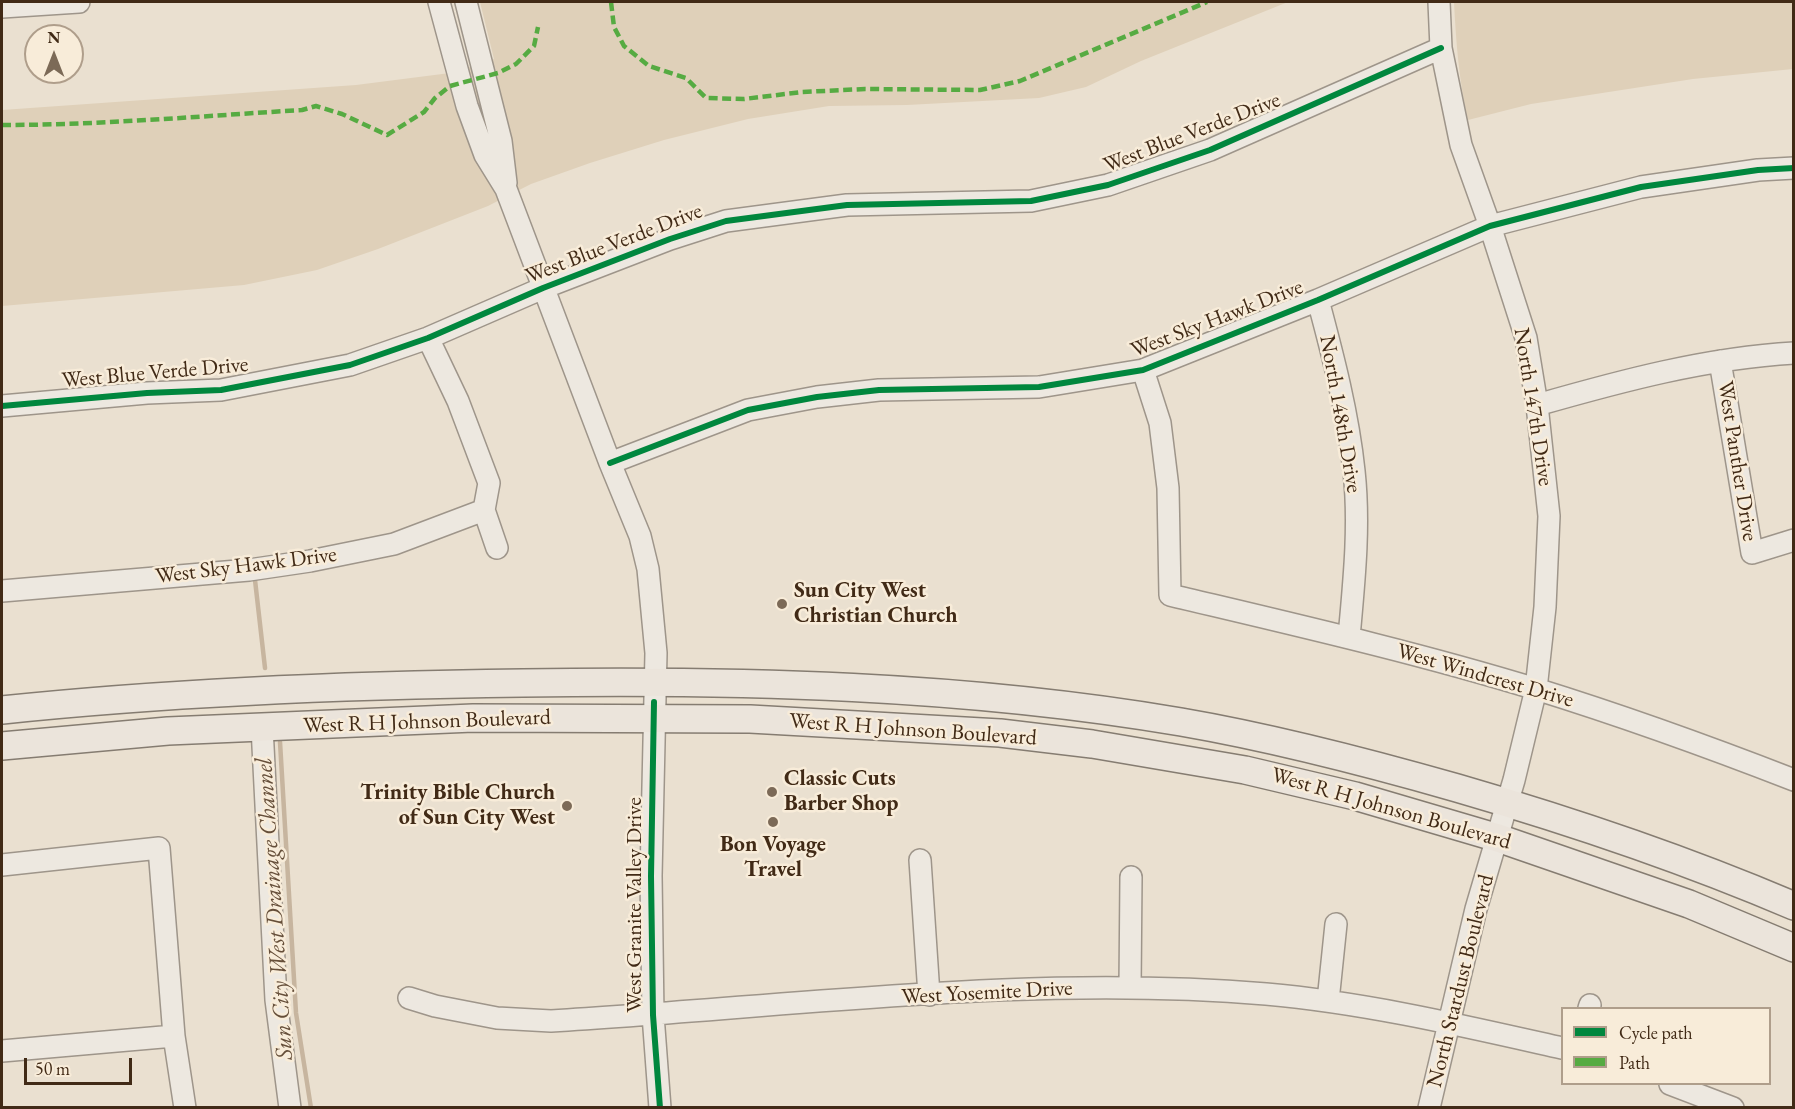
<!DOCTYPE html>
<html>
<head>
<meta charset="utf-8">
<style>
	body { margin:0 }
	#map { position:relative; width:1795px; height:1109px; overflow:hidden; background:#eae0d0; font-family:"EB Garamond",serif }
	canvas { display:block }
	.frame { position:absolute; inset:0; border:3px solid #412a16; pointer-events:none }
	.legend { position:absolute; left:1561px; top:1007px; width:210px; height:78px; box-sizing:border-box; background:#f8ecd9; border:2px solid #af9e8b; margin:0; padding:8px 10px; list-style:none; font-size:18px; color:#412a16 }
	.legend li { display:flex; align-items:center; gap:12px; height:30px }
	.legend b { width:30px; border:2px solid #af9e8b }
	.north { position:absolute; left:24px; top:24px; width:60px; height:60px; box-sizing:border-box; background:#f8ecd9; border:2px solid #af9e8b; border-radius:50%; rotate:0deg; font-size:16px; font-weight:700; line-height:24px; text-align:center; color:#412a16 }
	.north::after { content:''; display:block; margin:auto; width:21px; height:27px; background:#7c6a57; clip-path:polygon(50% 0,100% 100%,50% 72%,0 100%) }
	.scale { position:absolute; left:24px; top:1058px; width:108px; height:27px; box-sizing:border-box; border:3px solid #412a16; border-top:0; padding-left:8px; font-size:18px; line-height:21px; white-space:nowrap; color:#412a16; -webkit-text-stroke:4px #f8ecd9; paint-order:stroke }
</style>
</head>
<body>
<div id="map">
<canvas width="1795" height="1109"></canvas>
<div class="frame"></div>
<ul class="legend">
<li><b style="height:8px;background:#00873e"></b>Cycle path</li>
<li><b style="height:8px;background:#56ab42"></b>Path</li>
</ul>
<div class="north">N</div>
<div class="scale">50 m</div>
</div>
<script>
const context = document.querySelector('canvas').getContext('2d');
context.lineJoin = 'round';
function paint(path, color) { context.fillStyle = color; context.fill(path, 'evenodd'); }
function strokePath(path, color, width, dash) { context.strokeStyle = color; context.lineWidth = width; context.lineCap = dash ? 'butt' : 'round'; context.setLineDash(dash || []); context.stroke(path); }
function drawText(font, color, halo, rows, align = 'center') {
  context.font = font + ' "EB Garamond",serif'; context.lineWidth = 5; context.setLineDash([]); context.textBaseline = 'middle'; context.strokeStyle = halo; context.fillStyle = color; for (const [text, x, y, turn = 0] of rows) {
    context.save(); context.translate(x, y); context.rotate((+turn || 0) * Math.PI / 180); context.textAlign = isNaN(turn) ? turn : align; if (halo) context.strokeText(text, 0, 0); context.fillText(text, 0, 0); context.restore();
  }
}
const green = new Path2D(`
	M 480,2 L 1288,2 L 1141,61 L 1086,87 L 1039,98 L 907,105 L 829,106 L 748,119 L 664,140 L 590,163 L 531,184 L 488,206 L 378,249 L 317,270 L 244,285 L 2,306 L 2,110 L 356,85 L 450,73 L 494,59 Z
	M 1454,2 L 1793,2 L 1793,69 L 1693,79 L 1531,104 L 1468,120 C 1459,81 1456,42 1454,2 Z`);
const stream = new Path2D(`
	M 255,580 L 265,668
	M 280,742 L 296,1013 L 311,1108`);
const minor = new Path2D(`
	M 439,2 L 467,106 L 485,155 L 506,189 L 610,463 L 640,536 L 648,569 L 656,653 L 651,876 L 653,1015 L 660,1108
	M 466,2 L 501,141 L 506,183
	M 2,7 L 79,2
	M 1318,300 C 1333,356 1348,413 1354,471 C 1360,526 1354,582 1349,637
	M 428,338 L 458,401 L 489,483 L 484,510 L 497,548
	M 1720,361 L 1752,553 L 1794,540
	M 1143,370 L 1160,423 L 1168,488 L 1170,595 C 1292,624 1415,652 1536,689 C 1623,716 1709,747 1794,780
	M 1537,405 C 1621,381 1706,358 1794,353
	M 2,406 L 147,393 L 221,390 L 350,365 L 428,338 L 543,288 L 670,239 L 726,221 L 847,205 L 1031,201 L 1108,185 L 1210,150 L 1441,48
	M 610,463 L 748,410 L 817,397 L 879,390 L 1039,387 L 1143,370 L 1318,300 L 1490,226 L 1641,187 L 1758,170 L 1794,168
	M 2,591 L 249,570 L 310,561 L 394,544 L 484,510
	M 262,727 L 276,1000 L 290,1108
	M 920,860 L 929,995
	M 2,865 L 159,848 L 174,1036 L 185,1108
	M 1130,988 L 1131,877
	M 409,998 L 435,1006 L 497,1018 L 551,1021 C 789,1007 1028,974 1266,994 C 1367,1003 1464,1026 1562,1048
	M 1328,1001 L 1336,924
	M 1589,1008 L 1590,1005
	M 2,1051 L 174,1036
	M 1670,1084 L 1733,1108
	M 1429,1108 L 1476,909 L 1514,780 L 1536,689 L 1545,607 L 1549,516 L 1537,405 L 1526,338 L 1490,226 L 1461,145 L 1441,48 L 1439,2`);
const major = new Path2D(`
	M 2,710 C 175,692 349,685 523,683 C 743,680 963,685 1181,722 C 1274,738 1366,762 1457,788 C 1571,821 1684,859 1794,906
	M 2,746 L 168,731 L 473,718 L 750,719 L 1000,733 L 1092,744 L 1245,770 L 1355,796 L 1498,838 L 1689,904 L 1794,948`);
const quiet = new Path2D(`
	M 611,2 L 614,27 L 624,46 L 649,66 L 686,78 L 706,98 L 744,99 L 802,92 L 865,89 L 980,90 L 1020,81 L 1207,2
	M 2,125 C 102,125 201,116 302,110 L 316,106 L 342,114 L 387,135 L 424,112 L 435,98 L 450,86 L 498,73 L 516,64 L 534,46 L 538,27`);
const cycleway = new Path2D(`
	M 2,406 L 147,393 L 221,390 L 350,365 L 428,338 L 543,288 L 670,239 L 726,221 L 847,205 L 1031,201 L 1108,185 L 1210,150 L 1441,48
	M 610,463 L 748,410 L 817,397 L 879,390 L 1039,387 L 1143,370 L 1318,300 L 1490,226 L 1641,187 L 1758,170 L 1794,168
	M 654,702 L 651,876 L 653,1015 L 660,1108`);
const markers = [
	[782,604,6,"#7c6a57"],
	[772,792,6,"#7c6a57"],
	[567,806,6,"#7c6a57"],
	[773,822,6,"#7c6a57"]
];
const streetNames = [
	["West Blue Verde Drive",1192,133,-21],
	["West Blue Verde Drive",614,244,-21],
	["West Sky Hawk Drive",1217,319,-21],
	["West Blue Verde Drive",155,373,-5],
	["North 147th Drive",1533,407,81],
	["North 148th Drive",1340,414,80],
	["West Panther Drive",1737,461,81],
	["West Sky Hawk Drive",246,566,-7],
	["West Windcrest Drive",1485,676,16],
	["West R H Johnson Boulevard",427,722,-2],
	["West R H Johnson Boulevard",913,730,4],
	["West R H Johnson Boulevard",1391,809,16],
	["West Granite Valley Drive",635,905,-90],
	["North Stardust Boulevard",1461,981,-76],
	["West Yosemite Drive",987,993,-3]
];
const poiNames = [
	["Sun City West",794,591],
	["Christian Church",794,616],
	["Classic Cuts",784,779],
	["Barber Shop",784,804],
	["Trinity Bible Church",555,793,"right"],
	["of Sun City West",555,818,"right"],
	["Bon Voyage",773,845,"center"],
	["Travel",773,870,"center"]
];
const waterNames = [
	["Sun City West Drainage Channel",275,909,-94]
];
paint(green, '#dfd0b9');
strokePath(stream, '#c7b59f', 4.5);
strokePath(minor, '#9e958a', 24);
strokePath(major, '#857c71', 30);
strokePath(minor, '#ede8e0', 21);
strokePath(major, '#ebe4db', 27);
strokePath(quiet, '#56ab42', 4.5, [9, 4.5]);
strokePath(cycleway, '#00873e', 6);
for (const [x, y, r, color] of markers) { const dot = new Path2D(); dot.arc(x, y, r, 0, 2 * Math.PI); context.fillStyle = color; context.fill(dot); strokePath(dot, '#f8ecd9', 2); }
drawText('22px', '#412a16', '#f8ecd9', streetNames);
drawText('bold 22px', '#412a16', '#f8ecd9', poiNames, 'left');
drawText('italic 24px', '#654e39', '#f8ecd9', waterNames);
</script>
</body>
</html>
